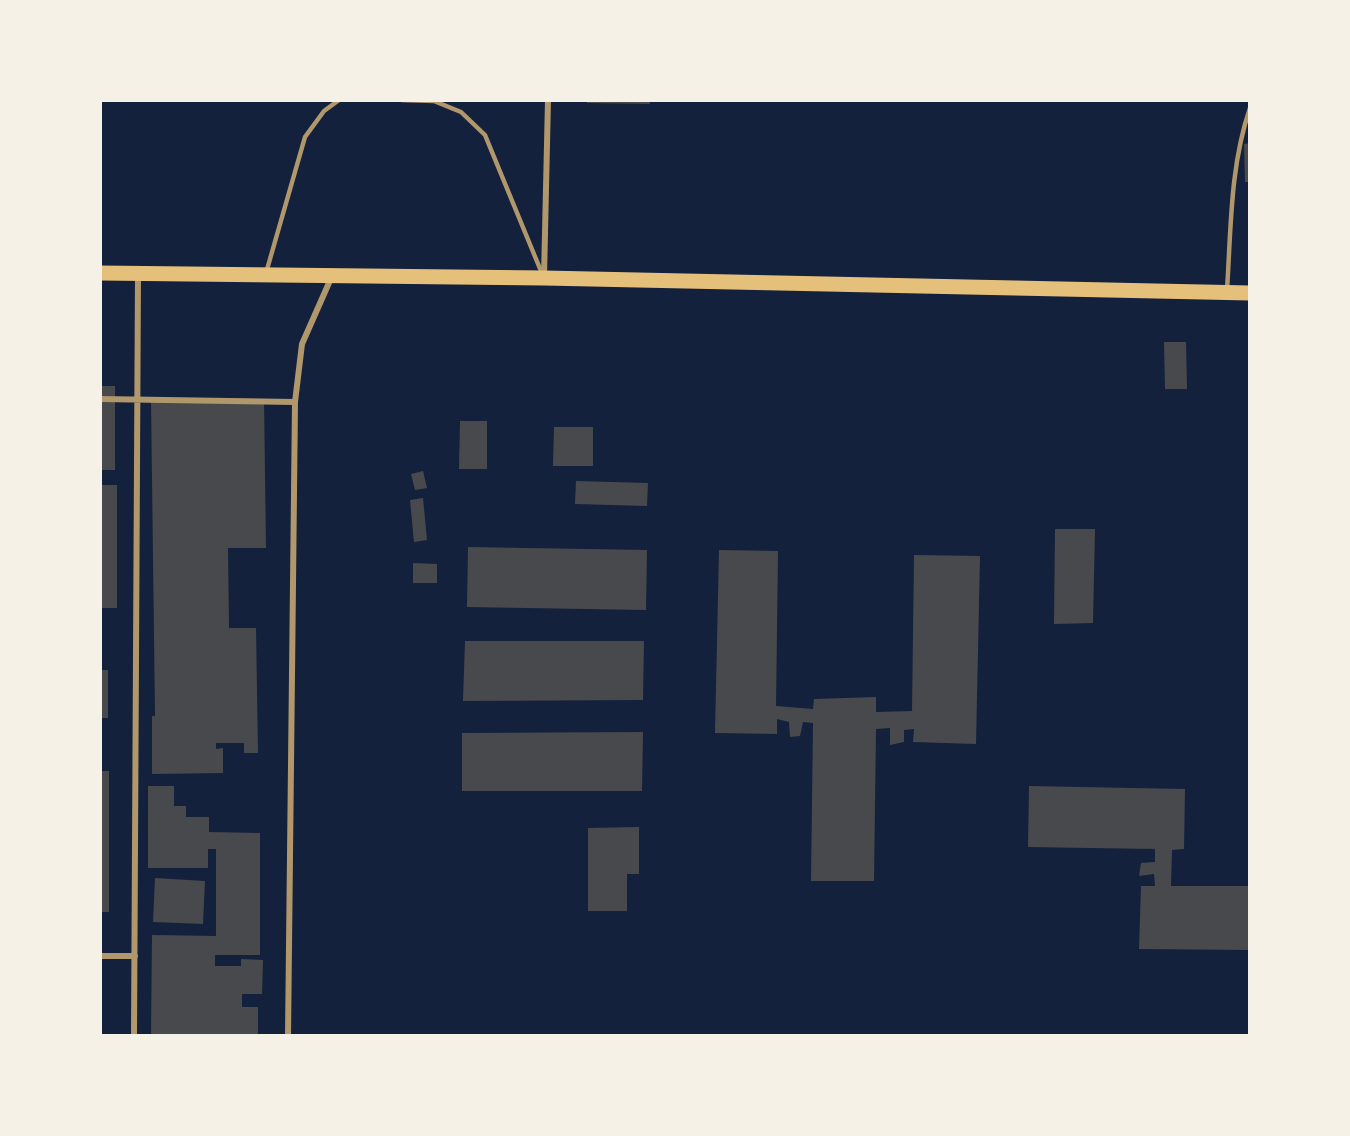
<!DOCTYPE html>
<html>
<head>
<meta charset="utf-8">
<style>
	body { margin:0 }
	#map { position:relative; width:1350px; height:1136px; overflow:hidden; background:#14213d; font-family:Lato,sans-serif }
	canvas { display:block }
	.frame { position:absolute; inset:0; border:102px solid #f6f1e7; pointer-events:none }
</style>
</head>
<body>
<div id="map">
<canvas width="1350" height="1136"></canvas>
<div class="frame"></div>
</div>
<script>
const context = document.querySelector('canvas').getContext('2d');
context.lineJoin = 'round';
function paint(path, color) { context.fillStyle = color; context.fill(path, 'evenodd'); }
function strokePath(path, color, width, dash) { context.strokeStyle = color; context.lineWidth = width; context.lineCap = dash ? 'butt' : 'round'; context.setLineDash(dash || []); context.stroke(path); }
const building = new Path2D(`
	M 587,100 L 650,100 L 650,104 L 587,103 Z
	M 1250,143 L 1250,182 L 1245,182 L 1244,144 Z
	M 1164,342 L 1186,342 L 1187,389 L 1165,389 Z
	M 100,386 L 115,386 L 115,470 L 100,470 Z
	M 264,399 L 266,548 L 228,548 L 229,628 L 256,628 L 258,753 L 244,753 L 244,743 L 216,743 L 216,749 L 223,748 L 223,773 L 152,774 L 152,716 L 155,716 L 151,400 Z
	M 460,421 L 487,421 L 487,469 L 459,469 Z
	M 554,427 L 593,427 L 593,466 L 553,466 Z
	M 423,471 L 427,488 L 415,490 L 411,474 Z
	M 576,481 L 648,483 L 647,506 L 575,504 Z
	M 100,485 L 117,485 L 117,608 L 100,608 Z
	M 423,498 L 427,540 L 414,542 L 410,500 Z
	M 1055,529 L 1095,529 L 1093,623 L 1054,624 Z
	M 468,547 L 647,550 L 646,610 L 467,607 Z
	M 719,550 L 778,551 L 776,706 L 813,709 L 814,699 L 876,697 L 876,712 L 912,711 L 914,555 L 980,556 L 976,744 L 913,742 L 914,729 L 904,730 L 904,742 L 890,745 L 890,728 L 876,729 L 874,881 L 811,881 L 813,723 L 803,722 L 800,736 L 790,737 L 789,722 L 777,719 L 777,734 L 715,733 Z
	M 413,563 L 437,564 L 437,583 L 413,583 Z
	M 465,641 L 644,641 L 643,700 L 463,701 Z
	M 100,670 L 108,670 L 108,718 L 100,718 Z
	M 643,732 L 642,791 L 462,791 L 462,733 Z
	M 100,771 L 109,771 L 109,912 L 100,912 Z
	M 148,786 L 174,786 L 174,806 L 186,806 L 186,817 L 209,817 L 209,832 L 260,833 L 260,955 L 215,955 L 215,966 L 241,966 L 241,959 L 263,960 L 262,994 L 242,994 L 242,1007 L 258,1007 L 258,1036 L 151,1036 L 152,935 L 216,936 L 216,849 L 208,849 L 208,868 L 148,868 Z
	M 1029,786 L 1185,789 L 1184,849 L 1172,850 L 1171,886 L 1250,886 L 1250,950 L 1139,949 L 1141,886 L 1155,886 L 1154,874 L 1139,876 L 1141,863 L 1155,862 L 1155,849 L 1028,847 Z
	M 639,827 L 639,874 L 627,874 L 627,911 L 588,911 L 588,828 Z
	M 155,878 L 205,881 L 203,924 L 153,922 Z`);
const service = new Path2D(`
	M 402,100 L 434,101 L 461,112 L 485,135 L 543,276
	M 266,273 L 305,137 L 324,111 L 339,100
	M 1227,290 C 1231,229 1230,166 1250,108`);
const minor = new Path2D(`
	M 544,277 L 548,100
	M 100,399 L 295,402
	M 100,956 L 135,956
	M 134,1036 L 138,274
	M 288,1036 L 295,402 L 302,344 L 332,276`);
const primary = new Path2D(`
	M 100,273 L 544,278 L 1250,293`);
paint(building, '#48494c');
strokePath(service, '#b1986c', 4.5);
strokePath(minor, '#b1986c', 6);
strokePath(primary, '#e5c07b', 15);
</script>
</body>
</html>
